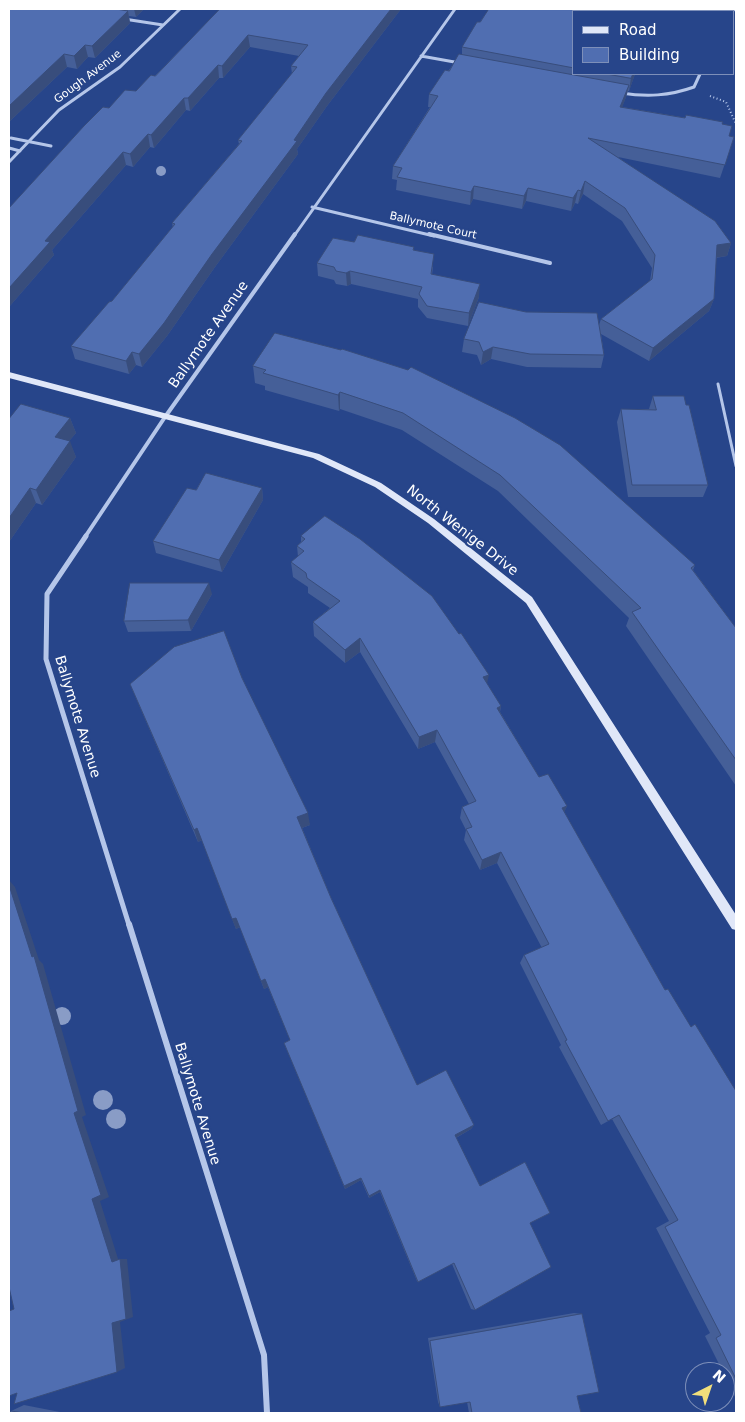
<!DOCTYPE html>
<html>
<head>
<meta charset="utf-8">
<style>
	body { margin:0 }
	#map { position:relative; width:745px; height:1422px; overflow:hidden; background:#27458a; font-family:"DejaVu Sans",sans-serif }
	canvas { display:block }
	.frame { position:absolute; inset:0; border:10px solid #fff; pointer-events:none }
	.legend { position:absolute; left:572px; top:10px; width:162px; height:65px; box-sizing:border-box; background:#27458a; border:1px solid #7d8fb9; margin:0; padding:6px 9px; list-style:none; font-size:15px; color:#fff }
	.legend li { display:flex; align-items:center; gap:10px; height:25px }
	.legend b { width:25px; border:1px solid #7d8fb9 }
	.north { position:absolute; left:685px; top:1362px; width:50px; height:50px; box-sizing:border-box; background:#27458a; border:1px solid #7d8fb9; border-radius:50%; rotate:41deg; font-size:14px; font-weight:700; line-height:20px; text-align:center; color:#fff }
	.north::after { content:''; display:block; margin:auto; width:18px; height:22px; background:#f1df7b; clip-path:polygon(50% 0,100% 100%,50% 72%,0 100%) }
</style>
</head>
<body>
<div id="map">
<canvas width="745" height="1422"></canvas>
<div class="frame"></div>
<ul class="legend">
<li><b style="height:6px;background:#e0e7f8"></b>Road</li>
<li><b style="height:14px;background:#506eb1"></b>Building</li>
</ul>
<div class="north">N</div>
</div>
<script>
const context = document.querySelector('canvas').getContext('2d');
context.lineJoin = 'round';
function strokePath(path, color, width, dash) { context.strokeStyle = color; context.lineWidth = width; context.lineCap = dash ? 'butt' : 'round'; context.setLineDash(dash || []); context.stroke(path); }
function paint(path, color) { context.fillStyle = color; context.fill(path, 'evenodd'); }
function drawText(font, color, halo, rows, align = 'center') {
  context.font = font + ' "DejaVu Sans",sans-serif'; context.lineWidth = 4.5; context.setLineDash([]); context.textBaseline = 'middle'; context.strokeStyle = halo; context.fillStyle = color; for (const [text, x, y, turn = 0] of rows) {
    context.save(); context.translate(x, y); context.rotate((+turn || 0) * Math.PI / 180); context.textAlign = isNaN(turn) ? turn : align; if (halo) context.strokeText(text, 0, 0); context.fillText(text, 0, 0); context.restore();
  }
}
const path = new Path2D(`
	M 710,96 L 726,102 L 736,124`);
const lane = new Path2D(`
	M 718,384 L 736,466`);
const streetFar3 = new Path2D(`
	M 732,11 L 735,9
	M 124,19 L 163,25
	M 421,56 L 460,63
	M 621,93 C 647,97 669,96 694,87 L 700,74
	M 11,138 L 51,146
	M 9,148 L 20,151
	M 9,162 L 59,110 L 120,67 L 180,9
	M 312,207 L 434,236
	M 294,236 L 455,9`);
const streetFar2 = new Path2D(`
	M 429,234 L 550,263
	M 85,537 L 165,417 L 295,234`);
const streetFar1 = new Path2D(`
	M 86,536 L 47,594 L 46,659 L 129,925`);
const street = new Path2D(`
	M 129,924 L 264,1355 L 267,1413`);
const secondary = new Path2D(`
	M 9,372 L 319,454 L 381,483 L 434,519 L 532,597 L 736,915 L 736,930 L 732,929 L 526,603 L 428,523 L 375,487 L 313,458 L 9,378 Z`);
const trees = [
	[161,171,5],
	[62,1016,9],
	[103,1100,10],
	[116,1119,10]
];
const wall = new Path2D(`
	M 9,9 L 144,9 L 136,17 L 129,16 L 130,23 L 95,58 L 88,57 L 77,69 L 67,67 L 10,121 L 9,121 Z
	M 220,9 L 401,9 L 327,106 L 297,149 L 298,154 L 215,267 L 167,336 L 142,367 L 136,365 L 129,374 L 75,359 L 71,346 L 112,301 L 173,228 L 172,223 L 239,144 L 238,140 L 292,74 L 291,66 L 299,56 L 250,47 L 223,78 L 219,78 L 190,111 L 186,110 L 154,148 L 150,147 L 133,167 L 126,165 L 52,250 L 54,255 L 9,307 L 9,208 L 109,108 L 136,91 L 155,76 Z
	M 574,11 L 574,74 L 635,74 L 629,91 L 628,91 L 626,97 L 622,107 L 722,124 L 729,136 L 734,137 L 720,178 L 618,157 L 731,243 L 727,256 L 716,258 L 714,299 L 709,311 L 649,361 L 601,334 L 604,355 L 601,368 L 527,367 L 491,359 L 481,365 L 477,355 L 462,352 L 464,339 L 526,312 L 599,325 L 601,319 L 650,281 L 652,268 L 622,221 L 583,194 L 578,204 L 575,203 L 571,211 L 526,201 L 522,209 L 473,199 L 470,205 L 396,190 L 397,180 L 392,179 L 393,166 L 430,107 L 428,107 L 429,94 L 462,54 L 462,47 L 480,22 Z
	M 354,242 L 414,247 L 414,250 L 433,267 L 432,275 L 479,297 L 468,326 L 427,318 L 418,307 L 418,299 L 351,284 L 347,286 L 336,284 L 334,280 L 318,276 L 317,263 Z
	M 275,333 L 695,565 L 693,570 L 736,628 L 736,786 L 626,626 L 629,618 L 498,491 L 402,430 L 340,409 L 339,411 L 265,390 L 265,386 L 255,383 L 253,366 Z
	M 653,396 L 686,405 L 708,485 L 703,497 L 628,497 L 617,422 L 621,409 L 649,409 Z
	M 70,418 L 76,433 L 69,441 L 76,457 L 42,505 L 36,503 L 9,542 L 9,419 Z
	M 262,488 L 263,500 L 222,572 L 156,553 L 153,541 L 196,490 Z
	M 301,536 L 487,684 L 501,706 L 500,712 L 539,777 L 567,806 L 564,812 L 665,990 L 736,1091 L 736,1399 L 725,1376 L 725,1372 L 723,1372 L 705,1336 L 710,1333 L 656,1228 L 669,1221 L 612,1119 L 601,1125 L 559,1047 L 561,1045 L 520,963 L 524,955 L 542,948 L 497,863 L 480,870 L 464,840 L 466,830 L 460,818 L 462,807 L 469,804 L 435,742 L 418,749 L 360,652 L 345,663 L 314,636 L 313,622 L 330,608 L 308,593 L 308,587 L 293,577 L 291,562 L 298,557 L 297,546 L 301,542 Z
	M 212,594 L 191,631 L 128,632 L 124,621 Z
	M 242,678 L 310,825 L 302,828 L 331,898 L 417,1085 L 474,1125 L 471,1129 L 456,1138 L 480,1186 L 530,1223 L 475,1310 L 471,1309 L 452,1264 L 418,1282 L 417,1281 L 380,1192 L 369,1198 L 361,1180 L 345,1189 L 284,1043 L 290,1040 L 268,987 L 264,989 L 240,927 L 236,929 L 202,840 L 198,842 L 130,684 Z
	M 574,1313 L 582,1314 L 577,1396 L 581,1413 L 469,1413 L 467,1402 L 440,1407 L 438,1402 L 428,1338 Z
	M 24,1405 L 65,1413 L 10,1413 L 11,1411 Z`);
const shadedWall = new Path2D(`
	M 134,9 L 144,9 L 136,17 Z
	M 391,9 L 401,9 L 327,106 L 297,149 L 298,154 L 215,267 L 167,336 L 142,367 L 139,354 L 212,254 L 294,140 L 326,93 Z
	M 128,11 L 130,23 L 95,58 L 92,46 Z
	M 248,35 L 250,47 L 223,78 L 222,66 Z
	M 85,45 L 88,57 L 77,69 L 74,56 Z
	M 64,54 L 67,67 L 10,121 L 9,117 L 9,106 Z
	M 218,65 L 219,78 L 190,111 L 188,98 Z
	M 633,74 L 635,74 L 629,91 L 631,78 Z
	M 629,85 L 626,97 L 618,119 L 620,107 Z
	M 184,98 L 186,110 L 154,148 L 151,135 Z
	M 148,134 L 150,147 L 133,167 L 130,154 Z
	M 123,152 L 126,165 L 52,250 L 54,255 L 9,307 L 9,288 L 45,241 Z
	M 585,181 L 583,194 L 578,204 L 581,191 Z
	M 474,186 L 473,199 L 470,205 L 471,192 Z
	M 528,188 L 526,201 L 522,209 L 524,196 Z
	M 578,190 L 575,203 L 571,211 L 573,198 Z
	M 731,243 L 727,256 L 713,258 L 717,245 Z
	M 350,271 L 351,284 L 347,286 L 346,273 Z
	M 480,284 L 479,297 L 468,326 L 469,313 Z
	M 714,299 L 709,311 L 649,361 L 653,348 Z
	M 493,347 L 491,359 L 481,365 L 483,352 Z
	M 132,352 L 136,365 L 129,374 L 126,361 Z
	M 340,392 L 340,409 L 339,411 L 338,395 Z
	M 70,418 L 76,433 L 60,452 L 55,437 Z
	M 70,441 L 76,457 L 42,505 L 36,490 Z
	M 30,488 L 36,503 L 9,542 L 9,518 Z
	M 262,488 L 263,500 L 222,572 L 219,560 Z
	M 209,583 L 212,594 L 191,631 L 188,620 Z
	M 360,638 L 360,652 L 345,663 L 345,650 Z
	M 489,675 L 486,688 L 483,677 Z
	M 501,706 L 498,718 L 497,708 Z
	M 437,730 L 435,742 L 418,749 L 419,737 Z
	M 567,806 L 562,817 L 562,808 Z
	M 308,813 L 310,825 L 299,829 L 297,817 Z
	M 197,828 L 202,840 L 198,842 L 194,830 Z
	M 501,852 L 497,863 L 480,870 L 482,860 Z
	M 9,880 L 15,887 L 39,960 L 43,964 L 86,1115 L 82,1117 L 109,1197 L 100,1201 L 119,1262 L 112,1262 L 92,1199 L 74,1113 L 32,957 L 9,885 Z
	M 236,918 L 240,927 L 236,929 L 232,919 Z
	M 265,979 L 268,987 L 264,989 L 261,981 Z
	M 474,1125 L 471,1129 L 452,1140 L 455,1135 Z
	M 361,1178 L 361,1180 L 345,1189 L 344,1186 Z
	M 380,1190 L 380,1192 L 369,1198 L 369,1196 Z
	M 120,1259 L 127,1259 L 133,1317 L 120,1322 L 125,1368 L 117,1372 L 112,1323 Z`);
const building = new Path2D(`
	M 9,9 L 116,9 L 128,11 L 92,46 L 85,45 L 74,56 L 64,54 L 9,106 Z
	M 220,9 L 391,9 L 326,93 L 294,140 L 297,141 L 212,254 L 164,323 L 139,354 L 132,352 L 126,361 L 71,346 L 109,302 L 112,301 L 175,224 L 172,223 L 242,141 L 238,140 L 297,67 L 291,66 L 308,45 L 248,35 L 222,66 L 218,65 L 188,98 L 184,98 L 151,135 L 148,134 L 130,154 L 123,152 L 45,241 L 50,242 L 9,288 L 9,208 L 84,126 L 103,107 L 109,108 L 125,90 L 136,91 L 151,75 L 155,76 Z
	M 489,9 L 670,9 L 669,11 L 574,11 L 574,68 L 462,47 L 477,22 L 480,22 Z
	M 459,54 L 629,85 L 620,107 L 685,118 L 686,115 L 723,122 L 722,124 L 732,126 L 729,136 L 734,137 L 725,165 L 588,138 L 715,221 L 731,243 L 717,245 L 714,299 L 653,348 L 601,319 L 652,279 L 655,255 L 625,208 L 585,181 L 581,191 L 578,190 L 573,198 L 528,188 L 524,196 L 474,186 L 471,192 L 397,177 L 402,168 L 393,166 L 438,96 L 429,94 L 445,70 L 449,71 Z
	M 607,74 L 633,74 L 631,78 Z
	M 358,235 L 414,247 L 413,250 L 434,254 L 431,274 L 480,284 L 469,313 L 427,306 L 419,294 L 422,287 L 350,271 L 346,273 L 336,271 L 334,267 L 317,263 L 333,238 L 354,242 Z
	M 479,302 L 526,312 L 597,313 L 604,355 L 530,354 L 493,347 L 483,352 L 479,342 L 464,339 Z
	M 275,333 L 341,350 L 342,349 L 408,370 L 411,367 L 515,418 L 560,445 L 695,565 L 691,568 L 736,628 L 736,760 L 632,612 L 641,608 L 500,475 L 403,413 L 340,392 L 338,395 L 263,373 L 266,370 L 253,366 Z
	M 653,396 L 684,396 L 686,405 L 689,405 L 708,485 L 632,485 L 621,409 L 656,410 Z
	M 21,404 L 70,418 L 55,437 L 70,441 L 36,490 L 30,488 L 9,518 L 9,419 Z
	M 206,473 L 262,488 L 219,560 L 153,541 L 187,488 L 196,490 Z
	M 325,516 L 360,539 L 432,596 L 459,634 L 461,633 L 489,675 L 483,677 L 501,706 L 497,708 L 539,777 L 548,774 L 567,806 L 562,808 L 665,990 L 668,989 L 691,1027 L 695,1024 L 736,1091 L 736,1379 L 716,1338 L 721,1335 L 665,1227 L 678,1220 L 619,1115 L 608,1121 L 565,1041 L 567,1040 L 524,955 L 549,944 L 501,852 L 482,860 L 466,829 L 472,827 L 462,807 L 476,801 L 437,730 L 419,737 L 360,638 L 345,650 L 313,622 L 340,601 L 307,578 L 306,573 L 291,562 L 304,551 L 297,546 L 305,539 L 301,536 Z
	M 130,583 L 209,583 L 188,620 L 124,621 Z
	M 224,631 L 242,678 L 308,813 L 297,817 L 331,898 L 417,1085 L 446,1070 L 474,1125 L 455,1135 L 480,1186 L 525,1162 L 550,1213 L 530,1223 L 551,1267 L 475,1310 L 454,1263 L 418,1282 L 380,1190 L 369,1196 L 361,1178 L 344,1186 L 284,1043 L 290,1040 L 265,979 L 261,981 L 236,918 L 232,919 L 197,828 L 194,830 L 130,684 L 174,647 Z
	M 9,885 L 32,957 L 34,956 L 78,1111 L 74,1113 L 101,1195 L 92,1199 L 112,1262 L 120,1259 L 126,1319 L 112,1323 L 117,1372 L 14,1404 L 17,1393 L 9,1396 L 9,1311 L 14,1309 L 9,1287 Z
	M 582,1314 L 599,1392 L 577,1396 L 581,1413 L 472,1413 L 470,1402 L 440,1407 L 430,1341 Z
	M 11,1411 L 24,1413 L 10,1413 Z`);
const farStreetnames = [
	["Gough Avenue",88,77,-37],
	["Ballymote Court",433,226,13]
];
const streetNames = [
	["Ballymote Avenue",209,335,-55],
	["North Wenige Drive",462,531,38],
	["Ballymote Avenue",77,717,73],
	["Ballymote Avenue",197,1104,73]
];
strokePath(path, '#b5c6e9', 2, [1, 2.5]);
strokePath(lane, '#b5c6e9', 3);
strokePath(streetFar3, '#b5c6e9', 3);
strokePath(streetFar2, '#b5c6e9', 4);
strokePath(streetFar1, '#b5c6e9', 5);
strokePath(street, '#b5c6e9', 6);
paint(secondary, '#e0e7f8');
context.fillStyle = '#899cc6';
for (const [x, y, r] of trees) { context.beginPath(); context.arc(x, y, r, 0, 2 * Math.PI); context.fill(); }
paint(wall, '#455f98');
paint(shadedWall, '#384d7c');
paint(building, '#506eb1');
strokePath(building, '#384d7c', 1);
drawText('11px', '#fff', '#27458a', farStreetnames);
drawText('14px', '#fff', '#27458a', streetNames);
</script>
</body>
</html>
